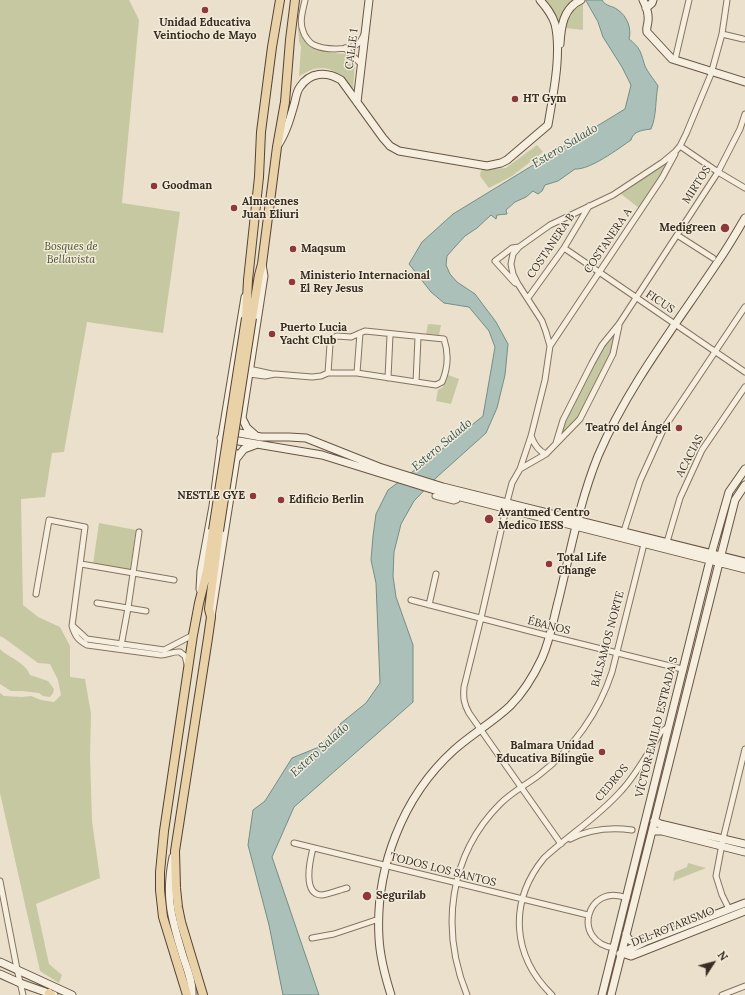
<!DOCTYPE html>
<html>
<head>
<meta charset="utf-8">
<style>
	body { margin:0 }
	#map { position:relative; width:745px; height:995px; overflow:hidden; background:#ebe0cb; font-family:Lora,serif }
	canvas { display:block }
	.north { position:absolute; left:693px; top:943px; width:40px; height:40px; -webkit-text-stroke:3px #f3ebda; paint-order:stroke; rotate:54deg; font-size:11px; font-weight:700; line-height:16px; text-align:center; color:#382c23 }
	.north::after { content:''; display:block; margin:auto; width:14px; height:18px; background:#382c23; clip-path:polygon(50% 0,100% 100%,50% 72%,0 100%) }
</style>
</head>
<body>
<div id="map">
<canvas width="745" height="995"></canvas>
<div class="north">N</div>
</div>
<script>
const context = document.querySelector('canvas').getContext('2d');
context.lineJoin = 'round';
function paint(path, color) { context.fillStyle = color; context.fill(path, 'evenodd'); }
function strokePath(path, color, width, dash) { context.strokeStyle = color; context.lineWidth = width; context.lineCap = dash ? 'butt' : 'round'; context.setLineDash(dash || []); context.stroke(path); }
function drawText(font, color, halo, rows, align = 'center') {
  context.font = font + ' Lora,serif'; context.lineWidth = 3; context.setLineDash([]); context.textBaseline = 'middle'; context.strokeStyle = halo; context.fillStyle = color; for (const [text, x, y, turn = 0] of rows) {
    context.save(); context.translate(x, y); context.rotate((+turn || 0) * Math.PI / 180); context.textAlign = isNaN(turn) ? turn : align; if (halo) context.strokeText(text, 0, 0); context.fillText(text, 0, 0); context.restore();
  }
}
const green = new Path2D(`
	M 0,0 L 129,0 L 139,20 L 122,203 L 180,212 L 163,333 L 87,322 L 64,452 L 52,453 L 45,497 L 21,499 L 23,605 L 38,617 L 60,627 L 70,646 L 70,677 L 85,679 L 91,714 L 90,756 L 92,821 L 100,878 L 36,904 L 49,964 L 62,975 L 59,983 L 40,971 L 0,793 L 0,693 L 4,696 L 22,697 L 31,696 L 41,700 L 54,702 L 61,695 L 58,680 L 50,664 L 38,663 L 4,638 L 0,636 Z
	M 545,0 L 574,0 C 563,7 560,15 558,27 L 553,13 Z
	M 583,4 L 583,30 L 565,28 C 567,14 570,10 583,4 Z
	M 298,27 L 309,43 L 320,49 L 332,53 L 348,54 L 355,62 L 353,91 C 343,78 333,64 314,69 C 309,70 304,74 299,76 L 301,47 L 299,41 Z
	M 537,145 L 543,152 L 512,176 L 489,188 L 480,176 L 481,170 L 506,168 Z
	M 673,158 L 639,208 L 621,194 Z
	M 428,324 L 441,325 L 439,335 L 426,334 Z
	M 619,324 L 613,354 L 582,420 L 557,445 L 559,433 L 601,350 Z
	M 448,375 L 459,379 L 451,404 L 436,401 L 438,390 L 443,387 Z
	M 99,523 L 136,530 L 130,570 L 93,564 Z
	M 0,649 C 9,658 25,662 30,675 L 48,681 L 54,689 L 53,693 L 50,697 L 43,696 L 39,693 L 22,691 L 11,691 L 0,684 Z
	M 688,863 L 706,868 L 673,881 L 675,872 L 687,867 Z`);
const water = new Path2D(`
	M 586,0 L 602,0 C 606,7 612,5 618,10 C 627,16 632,29 629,39 C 640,48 640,50 644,63 C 646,71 654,79 658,86 C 655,100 657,115 651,129 C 643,130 633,131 631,140 C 618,149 590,170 575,169 L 558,181 L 545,185 L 542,191 L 538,194 L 533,191 L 526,197 L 515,202 L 506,210 L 507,214 L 497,215 L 496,219 L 491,215 L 477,228 L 465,236 L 454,248 L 447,256 L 446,265 L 450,274 L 457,282 L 475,294 L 496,322 L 508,344 L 505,375 L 497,408 L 486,433 L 437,477 L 414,501 L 401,524 L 394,552 L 393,576 L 396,597 L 413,645 L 413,702 L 294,807 L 272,857 L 319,995 L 283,995 L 269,925 L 248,845 L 253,810 L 265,801 L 292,758 L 319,747 L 340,724 L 366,703 L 380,683 L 376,583 L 371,560 L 373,536 L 376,514 L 388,490 L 435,455 L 483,416 L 495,347 L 489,331 L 469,307 L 444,303 L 431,292 L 409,264 L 422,242 L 453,214 L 625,109 L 631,85 L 622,67 L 603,37 L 598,22 Z`);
const street = new Path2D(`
	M 305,0 C 303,10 299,21 303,31 C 304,35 309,43 314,45 C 324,50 350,51 359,43 C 361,41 362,38 364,35
	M 722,34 L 743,39
	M 345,48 L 361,64
	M 675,60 L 689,0
	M 680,146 L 718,172 L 745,188
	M 677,235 L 713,258
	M 564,248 L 745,372
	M 518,284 L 515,283 L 495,261 L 512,248 L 519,247
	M 528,298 L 564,248 L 589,206
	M 550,346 L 662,178 L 675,154
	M 249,369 L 272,374
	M 357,373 L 360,333
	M 249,374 L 265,376 L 275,374 L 312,377 L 321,376 L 328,373 L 357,373 L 436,385 L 442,382 C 448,368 449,354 444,339 L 365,331 L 351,337 L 337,336 L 332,339 L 330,344 L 328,373
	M 388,378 L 390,335
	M 416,382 L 418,337
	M 531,436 C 534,444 538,451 546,454
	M 556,443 L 563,420 L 592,363 L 602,345 L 619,324 L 718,172 L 740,129 L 745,114
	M 520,469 L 546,454 L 580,419 L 613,354 L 619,326
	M 435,496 L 454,501 L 457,500 L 458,497
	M 507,502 L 512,483 L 520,469 L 531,436 L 545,380 L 550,346 L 546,332 L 542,321 L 518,284 L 513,274 L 511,264 L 513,254 L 519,247 L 550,225 L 613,195 L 663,162 L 675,152 L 680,146 L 686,134 L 711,74 L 722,34 L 727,0
	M 506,509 L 481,618 L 464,687 C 463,698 464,704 469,713 L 561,844
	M 624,531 L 640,481 L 664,428 L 745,307
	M 667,542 L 680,498 L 702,450 L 745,387
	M 81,564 L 174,580
	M 36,594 L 49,520 L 85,527 L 72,626 C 75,636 78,640 87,645 L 161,655 C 168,655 173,651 180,652 L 185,656 L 187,664
	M 411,600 L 549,636 L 682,669
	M 97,603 L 146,611
	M 429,605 L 436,574
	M 73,626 L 87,639 L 164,650 L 193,635
	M 121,646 L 128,608 L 139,532
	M 570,839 C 590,829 610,827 632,830
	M 294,843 L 588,915
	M 313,848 C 310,860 302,895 322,895 C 330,894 339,890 347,888
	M 0,881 L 17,969 L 23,995
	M 729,909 L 722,895 L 716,876 L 723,839 L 745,749
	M 312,938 L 334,934 L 379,919
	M 614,948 C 571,942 586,882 627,898
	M 467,995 C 440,929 449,855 500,804 C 512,792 526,785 539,775 C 573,749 599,712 612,672 L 644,544
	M 552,995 C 512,956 508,902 544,858 C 569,835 598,817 621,791 C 637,774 648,752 661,732 L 668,727
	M 722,995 L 745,986`);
const secondary = new Path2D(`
	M 643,0 C 646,6 649,14 648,21 C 648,25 646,27 647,32 L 672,59 L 745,82
	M 646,8 L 652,3 L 653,0
	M 560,44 C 561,27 563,8 581,0
	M 357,102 L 369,0
	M 278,145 C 286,133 290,119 294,105 C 296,99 296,92 300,87 C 310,72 326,71 341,80 L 383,138 L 390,146 L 399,151 L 487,166 L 501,163 L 507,160 L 548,125 C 553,95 562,53 555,24 C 552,14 546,7 540,0
	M 223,430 L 261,437 L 289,437 L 306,438 L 379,467 L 443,487 L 745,562
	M 255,435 L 247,428 L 242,418 L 264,276 L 262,264
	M 221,438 L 322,455 L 441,492 L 745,569
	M 236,459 L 244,449 L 255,445
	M 200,589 L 201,571 L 213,506 L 223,430 L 245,297
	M 211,617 L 236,459 L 235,453 L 229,449
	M 654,821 L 660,824 L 745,844
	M 652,831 L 662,831 L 745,852
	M 173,857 C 165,895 171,917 182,953 C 186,967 193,981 192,995
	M 626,934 C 629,944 635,941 644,942
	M 622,953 L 631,956 L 745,911
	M 620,954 L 644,942 L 745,903
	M 0,962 L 72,995
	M 0,974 L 20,983 L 54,995
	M 391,995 C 385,976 380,958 379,938 C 375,869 402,797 454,750 C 472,734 493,722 510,706 C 524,692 534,675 542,658 C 550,640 553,621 558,602 C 570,554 579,503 598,456 C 628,386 675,326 717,263 C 727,249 736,233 745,218
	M 602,995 L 713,548 L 729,492 L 745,469
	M 611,995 L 719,563 L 735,500 L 745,485`);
const primary = new Path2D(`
	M 246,318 L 248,280 L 259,177 L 261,132 L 272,47 L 280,0
	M 252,318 L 259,275 L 262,264 L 277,147 L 285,102 L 290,40 L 295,0
	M 49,993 L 51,995
	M 187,995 L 163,917 L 160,890 L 160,872 L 164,831 L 193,635 L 199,603 L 207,571 L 213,530
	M 203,995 L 181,922 L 178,907 L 176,888 L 175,851 L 208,638 L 211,617 L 209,609 L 219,531`);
const primaryBridge = new Path2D(`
	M 213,530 L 246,318
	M 219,531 L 252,318`);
const markers = [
	[205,10,4,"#8f373b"],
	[515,99,4,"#8f373b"],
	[154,186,4,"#8f373b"],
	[234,208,4,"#8f373b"],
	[725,228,5,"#8f373b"],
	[293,249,4,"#8f373b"],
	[292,282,4,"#8f373b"],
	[272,334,4,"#8f373b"],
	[679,428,4,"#8f373b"],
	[253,496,4,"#8f373b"],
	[281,500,4,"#8f373b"],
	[489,519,5,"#8f373b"],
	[549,564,4,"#8f373b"],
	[602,752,4,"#8f373b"],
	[367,896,5,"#8f373b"]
];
const poiNames = [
	["Unidad Educativa",205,23,"center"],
	["Veintiocho de Mayo",205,36,"center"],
	["HT Gym",523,99],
	["Goodman",162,186],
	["Almacenes",242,202],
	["Juan Eliuri",242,215],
	["Medigreen",716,228,"right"],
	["Maqsum",301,249],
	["Ministerio Internacional",300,276],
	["El Rey Jesus",300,289],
	["Puerto Lucia",280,328],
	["Yacht Club",280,341],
	["Teatro del Ángel",671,428,"right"],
	["NESTLE GYE",245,496,"right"],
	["Edificio Berlin",289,500],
	["Avantmed Centro",498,513],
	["Medico IESS",498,526],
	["Total Life",557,558],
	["Change",557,571],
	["Balmara Unidad",594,746,"right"],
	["Educativa Bilingüe",594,759,"right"],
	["Segurilab",376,896]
];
const streetNames = [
	["CALLE 1",352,49,-83],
	["MIRTOS",697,185,-57],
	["COSTANERA A",608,241,-56],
	["COSTANERA B",551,246,-56],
	["FICUS",660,302,34],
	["ACACIAS",690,456,-62],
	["ÉBANOS",549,626,14],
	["BÁLSAMOS NORTE",608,639,-75],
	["VÍCTOR EMILIO ESTRADA S",657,727,-76],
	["CEDROS",612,783,-50],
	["TODOS LOS SANTOS",443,870,14],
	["DEL ROTARISMO",673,927,-22]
];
const parkNames = [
	["Bosques de",71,247],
	["Bellavista",71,260]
];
const waterNames = [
	["Estero Salado",565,146,-31],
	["Estero Salado",442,445,-40],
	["Estero Salado",320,750,-42]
];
paint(green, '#c5c8a0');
paint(water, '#abc0b9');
strokePath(water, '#728e86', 1);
strokePath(street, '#867361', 7);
strokePath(secondary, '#685544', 9);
strokePath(primary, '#554234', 10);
strokePath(street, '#f6eede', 5);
strokePath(secondary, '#f6eede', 7);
strokePath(primary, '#e9d2a8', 8);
strokePath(primaryBridge, '#554234', 10, []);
strokePath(primaryBridge, '#e9d2a8', 8);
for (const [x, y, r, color] of markers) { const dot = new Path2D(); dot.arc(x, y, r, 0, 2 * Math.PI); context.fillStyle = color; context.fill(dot); strokePath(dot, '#f3ebda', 1.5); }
drawText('bold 11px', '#382c23', '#f3ebda', poiNames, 'left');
drawText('11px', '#382c23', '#f3ebda', streetNames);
drawText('italic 11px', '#4a532b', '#f3ebda', parkNames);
drawText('italic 12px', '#335653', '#f3ebda', waterNames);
</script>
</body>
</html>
